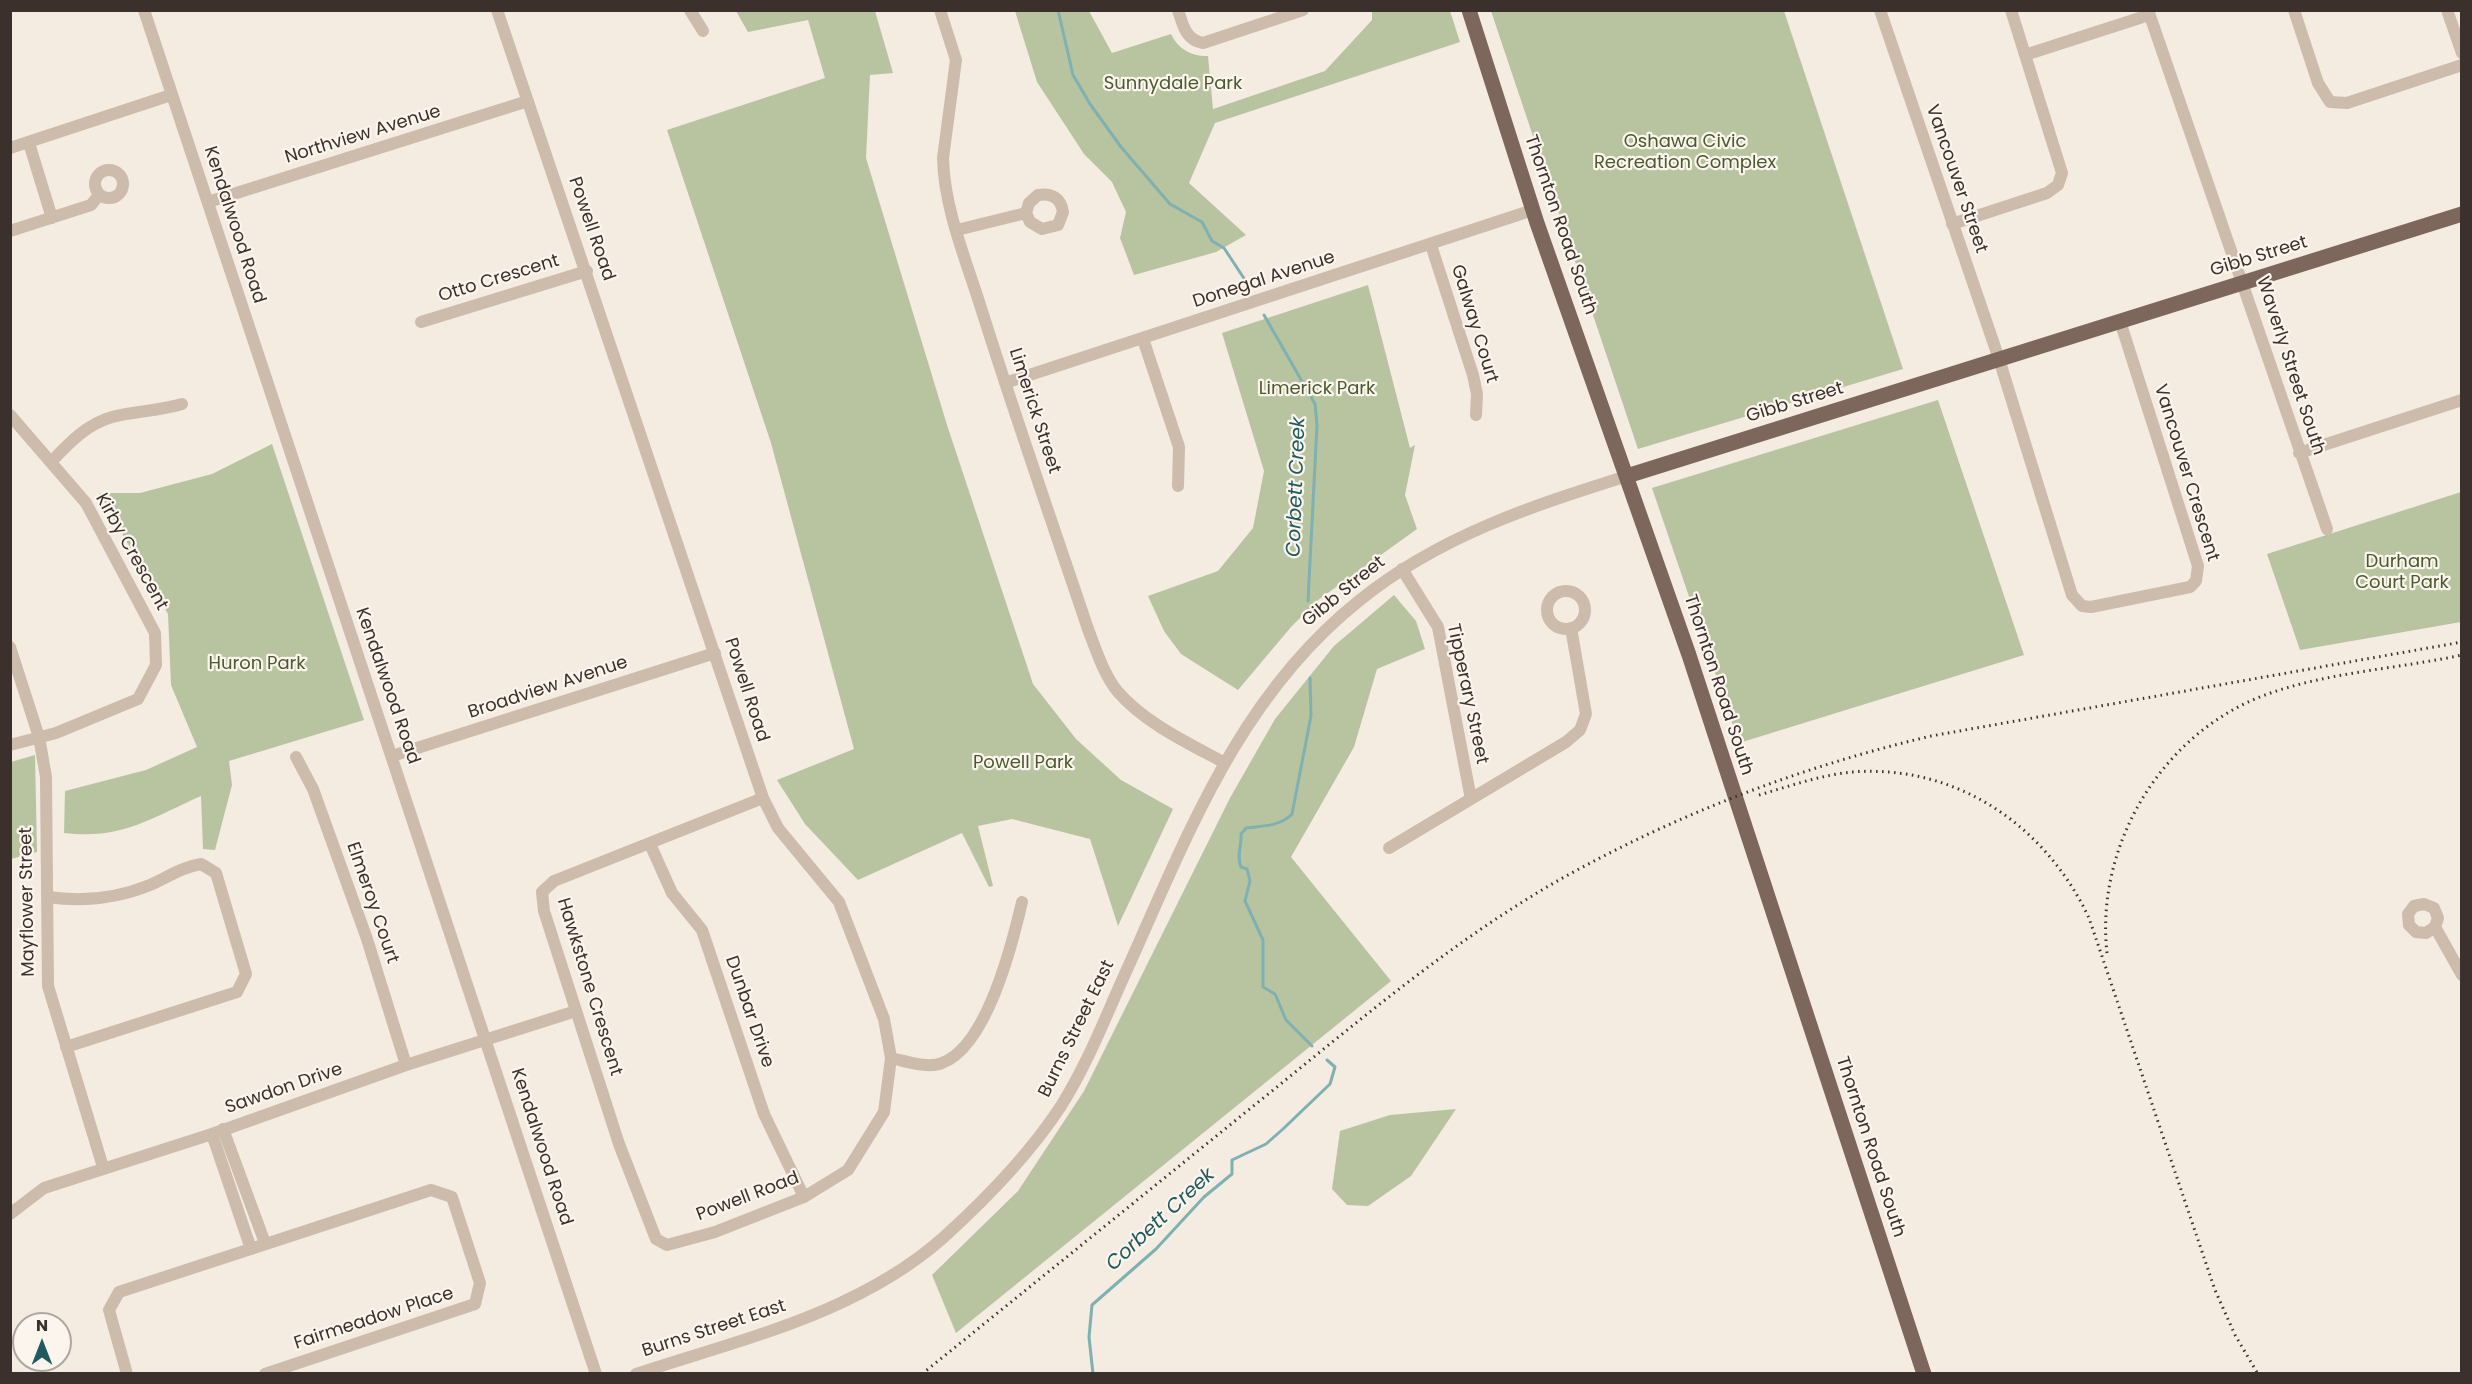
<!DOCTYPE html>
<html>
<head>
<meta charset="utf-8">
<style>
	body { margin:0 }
	#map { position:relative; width:2472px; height:1384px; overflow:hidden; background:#f4ebe1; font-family:Poppins,sans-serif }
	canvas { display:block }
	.frame { position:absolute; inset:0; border:12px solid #3b302b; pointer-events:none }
	.north { position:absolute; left:12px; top:1312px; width:60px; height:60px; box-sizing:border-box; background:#fbf5ee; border:2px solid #aea6a0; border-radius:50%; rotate:0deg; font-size:16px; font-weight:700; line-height:24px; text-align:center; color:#3b302b }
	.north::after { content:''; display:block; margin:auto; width:21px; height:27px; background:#1f5a5e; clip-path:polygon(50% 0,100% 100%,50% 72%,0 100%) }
</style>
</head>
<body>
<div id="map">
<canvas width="2472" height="1384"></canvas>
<div class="frame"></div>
<div class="north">N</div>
</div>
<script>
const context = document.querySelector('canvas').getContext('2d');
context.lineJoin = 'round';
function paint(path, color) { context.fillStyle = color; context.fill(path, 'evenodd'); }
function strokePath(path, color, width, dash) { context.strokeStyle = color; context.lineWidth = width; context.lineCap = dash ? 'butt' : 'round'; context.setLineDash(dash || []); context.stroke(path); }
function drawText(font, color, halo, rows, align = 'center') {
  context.font = font + ' Poppins,sans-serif'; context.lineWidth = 4.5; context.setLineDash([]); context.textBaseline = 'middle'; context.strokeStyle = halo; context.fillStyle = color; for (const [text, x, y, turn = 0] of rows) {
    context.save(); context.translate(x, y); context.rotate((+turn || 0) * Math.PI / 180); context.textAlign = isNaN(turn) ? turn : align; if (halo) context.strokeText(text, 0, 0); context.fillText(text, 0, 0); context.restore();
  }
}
const green = new Path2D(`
	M 736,11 L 875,11 L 893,73 L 870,75 L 866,158 L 947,425 L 1033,684 L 1076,739 L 1121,780 L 1173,809 L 1118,926 L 1090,839 L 1012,819 L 978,826 L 993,886 L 989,887 L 962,833 L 858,880 L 805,824 L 777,780 L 854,749 L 771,443 L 667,130 L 825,78 L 808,20 L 748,32 Z
	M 1015,11 L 1089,11 L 1112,53 L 1171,34 C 1178,49 1192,57 1208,56 L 1213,109 L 1325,71 L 1372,20 L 1372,11 L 1450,11 L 1460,42 L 1215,123 L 1189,183 L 1246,235 L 1216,252 L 1134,275 L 1120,238 L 1126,212 L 1112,182 L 1084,154 L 1037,82 Z
	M 1491,11 L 1784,11 L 1903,369 L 1638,449 Z
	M 1368,285 L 1410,448 L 1415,445 L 1405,495 L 1417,529 L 1318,600 L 1291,627 L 1238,690 L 1181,654 L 1164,631 L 1148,596 L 1218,571 L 1253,528 L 1264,471 L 1222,333 Z
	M 1938,400 L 2024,655 L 1739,743 L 1652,488 Z
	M 272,444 L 364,720 L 229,761 L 232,785 L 215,850 L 203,849 L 201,796 C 151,818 122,840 64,833 L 65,791 L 146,770 L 197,747 L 171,685 L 168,614 L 99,493 L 140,493 L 212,474 Z
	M 2461,492 L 2461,622 L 2300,650 L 2267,554 Z
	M 1394,595 L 1416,621 L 1425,649 L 1377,669 L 1354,747 L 1291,857 L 1391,981 L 956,1333 L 932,1275 L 1018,1191 L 1084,1091 L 1230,798 L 1275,719 L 1334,646 Z
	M 35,755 L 37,852 L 11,859 L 11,762 Z
	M 1456,1109 L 1411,1176 L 1368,1206 L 1347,1205 L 1332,1189 L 1340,1131 L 1390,1115 Z`);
const stream = new Path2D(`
	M 1058,10 L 1073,75 L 1090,104 L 1121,147 L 1170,204 L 1202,222 L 1212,241 L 1224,248 L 1251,289
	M 1264,315 L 1315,404 L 1317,425 L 1308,601
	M 1310,678 L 1311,716 L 1292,814 C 1281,826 1262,826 1246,828 L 1241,834 C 1242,846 1236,855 1241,867 L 1247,869 L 1250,881 L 1245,901 L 1263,940 L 1263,987 L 1275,994 L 1286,1020 L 1312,1046
	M 1093,1374 L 1089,1337 L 1092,1305 L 1156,1249 L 1204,1197 L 1232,1174 L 1232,1160 L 1266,1144 L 1283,1129 L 1330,1084 L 1335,1067 L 1327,1060`);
const minor = new Path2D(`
	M 144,10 L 596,1374
	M 497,10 L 763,798 L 778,828 L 839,902 L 884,1019 L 891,1058 L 884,1112 L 848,1170 L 804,1197 L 715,1232 L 667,1245 L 656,1239 L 619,1144 L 544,911 L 542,892 L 554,881 L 763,798
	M 690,10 L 703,31
	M 940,10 L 956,60 L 943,158 C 944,208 966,260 981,308 C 1015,416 1052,522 1088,629 C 1096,650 1104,675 1118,692 C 1145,723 1188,743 1223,762
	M 1178,10 C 1183,26 1186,40 1203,43 L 1303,10
	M 1880,10 L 1999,359 L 2072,595 L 2082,606 L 2091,607 L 2190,587 L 2196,581 L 2198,566 L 2120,321
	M 2148,10 L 2327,529
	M 2294,10 L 2318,83 L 2330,102 L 2347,103 L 2462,65
	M 2447,10 L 2462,53
	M 2025,55 L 2149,15
	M 29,143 L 52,218
	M 10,148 L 171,95
	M95 184a14 14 0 1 1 28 0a14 14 0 1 1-28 0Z
	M 208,202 L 528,101
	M 1952,224 L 2047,193 L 2058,185 L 2062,173 L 2011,10
	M 957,230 L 1026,213 L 1029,203 L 1038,195 C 1052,193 1061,198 1063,212 L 1058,225 L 1042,229 L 1030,222 L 1026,213
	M 10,231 L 91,205 L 99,195
	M 1431,245 L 1473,375 L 1477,394 L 1476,415
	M 421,322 L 587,271
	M 1143,339 L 1179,447 L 1178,486
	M 1005,383 L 1533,210
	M 10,415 L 86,503 L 155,633 L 156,665 L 138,699 L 56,733 L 10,745
	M 2299,453 L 2462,400
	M 52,461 C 69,443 87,424 112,417 C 135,411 159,411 182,404
	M 1402,569 L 1438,627 L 1471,799
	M1547 610a19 19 0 1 1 38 0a19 19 0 1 1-38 0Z
	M 10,647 L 39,737 L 46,777 L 48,986 L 103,1167
	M 392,756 L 715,653
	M 296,757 L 313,789 L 367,939 L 406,1065
	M 650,844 L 672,893 L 702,930 L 764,1114 L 804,1197
	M 1389,848 L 1566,742 L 1580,730 L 1586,714 L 1571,628
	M 48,897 C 82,902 118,898 150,885 C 168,877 182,867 201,864 L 216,873 L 246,974 L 237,992 L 66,1047
	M 2435,927 L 2426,933 L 2416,932 L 2409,925 L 2408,914 L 2414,906 L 2424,904 L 2434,908 L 2438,918 L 2435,927 L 2462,975
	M 891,1058 C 905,1061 928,1069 942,1063 C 987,1046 1012,945 1022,902
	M 223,1129 L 265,1243
	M 212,1134 L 251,1249
	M 10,1214 L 44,1188 L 212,1134 L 406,1065 L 576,1011
	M 127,1374 L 109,1310 L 119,1292 L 431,1190 L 452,1197 L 480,1283 L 475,1304 L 265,1374
	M 636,1374 C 742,1339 859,1313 944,1237 C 987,1198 1029,1155 1061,1106 C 1085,1068 1102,1026 1120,985 C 1184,845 1235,699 1360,600 C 1439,536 1532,506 1627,476`);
const major = new Path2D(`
	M 1469,10 L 1537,223 L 1689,655 L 1924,1374
	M 1627,476 L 2462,214`);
const rail = new Path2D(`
	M 1759,795 C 1790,786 1821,775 1852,772 C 1957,764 2046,826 2089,918 L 2215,1290 L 2235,1335 L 2258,1374
	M 2107,953 C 2095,845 2162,733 2265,695 C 2327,672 2397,669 2462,655
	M 922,1374 C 1037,1281 1152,1188 1267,1095 C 1361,1019 1454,940 1559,880 C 1677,814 1800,767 1931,736 L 2462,642`);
const parkNames = [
	["Sunnydale Park",1173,84],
	["Oshawa Civic",1685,142],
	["Recreation Complex",1685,163],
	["Limerick Park",1317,389],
	["Durham",2402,562],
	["Court Park",2402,583],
	["Huron Park",257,664],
	["Powell Park",1023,763]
];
const streetNames = [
	["Northview Avenue",363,135,-17],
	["Vancouver Street",1956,179,71],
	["Kendalwood Road",234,225,72],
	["Thornton Road South",1560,225,71],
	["Powell Road",591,229,71],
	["Gibb Street",2259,257,-17],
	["Otto Crescent",499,279,-17],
	["Donegal Avenue",1264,280,-18],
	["Galway Court",1474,324,73],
	["Waverly Street South",2290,366,72],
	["Gibb Street",1795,403,-17],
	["Limerick Street",1034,411,72],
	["Vancouver Crescent",2186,473,73],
	["Kirby Crescent",131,552,61],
	["Gibb Street",1344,592,-39],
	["Thornton Road South",1718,685,72],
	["Kendalwood Road",387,686,71],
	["Broadview Avenue",548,688,-18],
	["Powell Road",746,690,72],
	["Tipperary Street",1467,694,78],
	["Mayflower Street",28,902,-91],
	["Elmeroy Court",372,903,71],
	["Hawkstone Crescent",589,987,73],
	["Dunbar Drive",749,1012,71],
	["Burns Street East",1077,1029,-64],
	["Sawdon Drive",284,1089,-19],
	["Kendalwood Road",541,1147,72],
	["Thornton Road South",1870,1147,72],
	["Powell Road",748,1197,-21],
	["Fairmeadow Place",374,1319,-18],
	["Burns Street East",714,1329,-18]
];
const waterNames = [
	["Corbett Creek",1297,487,-88],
	["Corbett Creek",1161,1220,-43]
];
paint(green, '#b8c4a0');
strokePath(stream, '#7fb0b2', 3);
strokePath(minor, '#cdbbac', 12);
strokePath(major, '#7d675c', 15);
strokePath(rail, '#3b302b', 3, [1.5, 4.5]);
drawText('18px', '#4a5a2e', '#fbf5ee', parkNames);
drawText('18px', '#3b302b', '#fbf5ee', streetNames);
drawText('italic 20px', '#1f5a5e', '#fbf5ee', waterNames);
</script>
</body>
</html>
